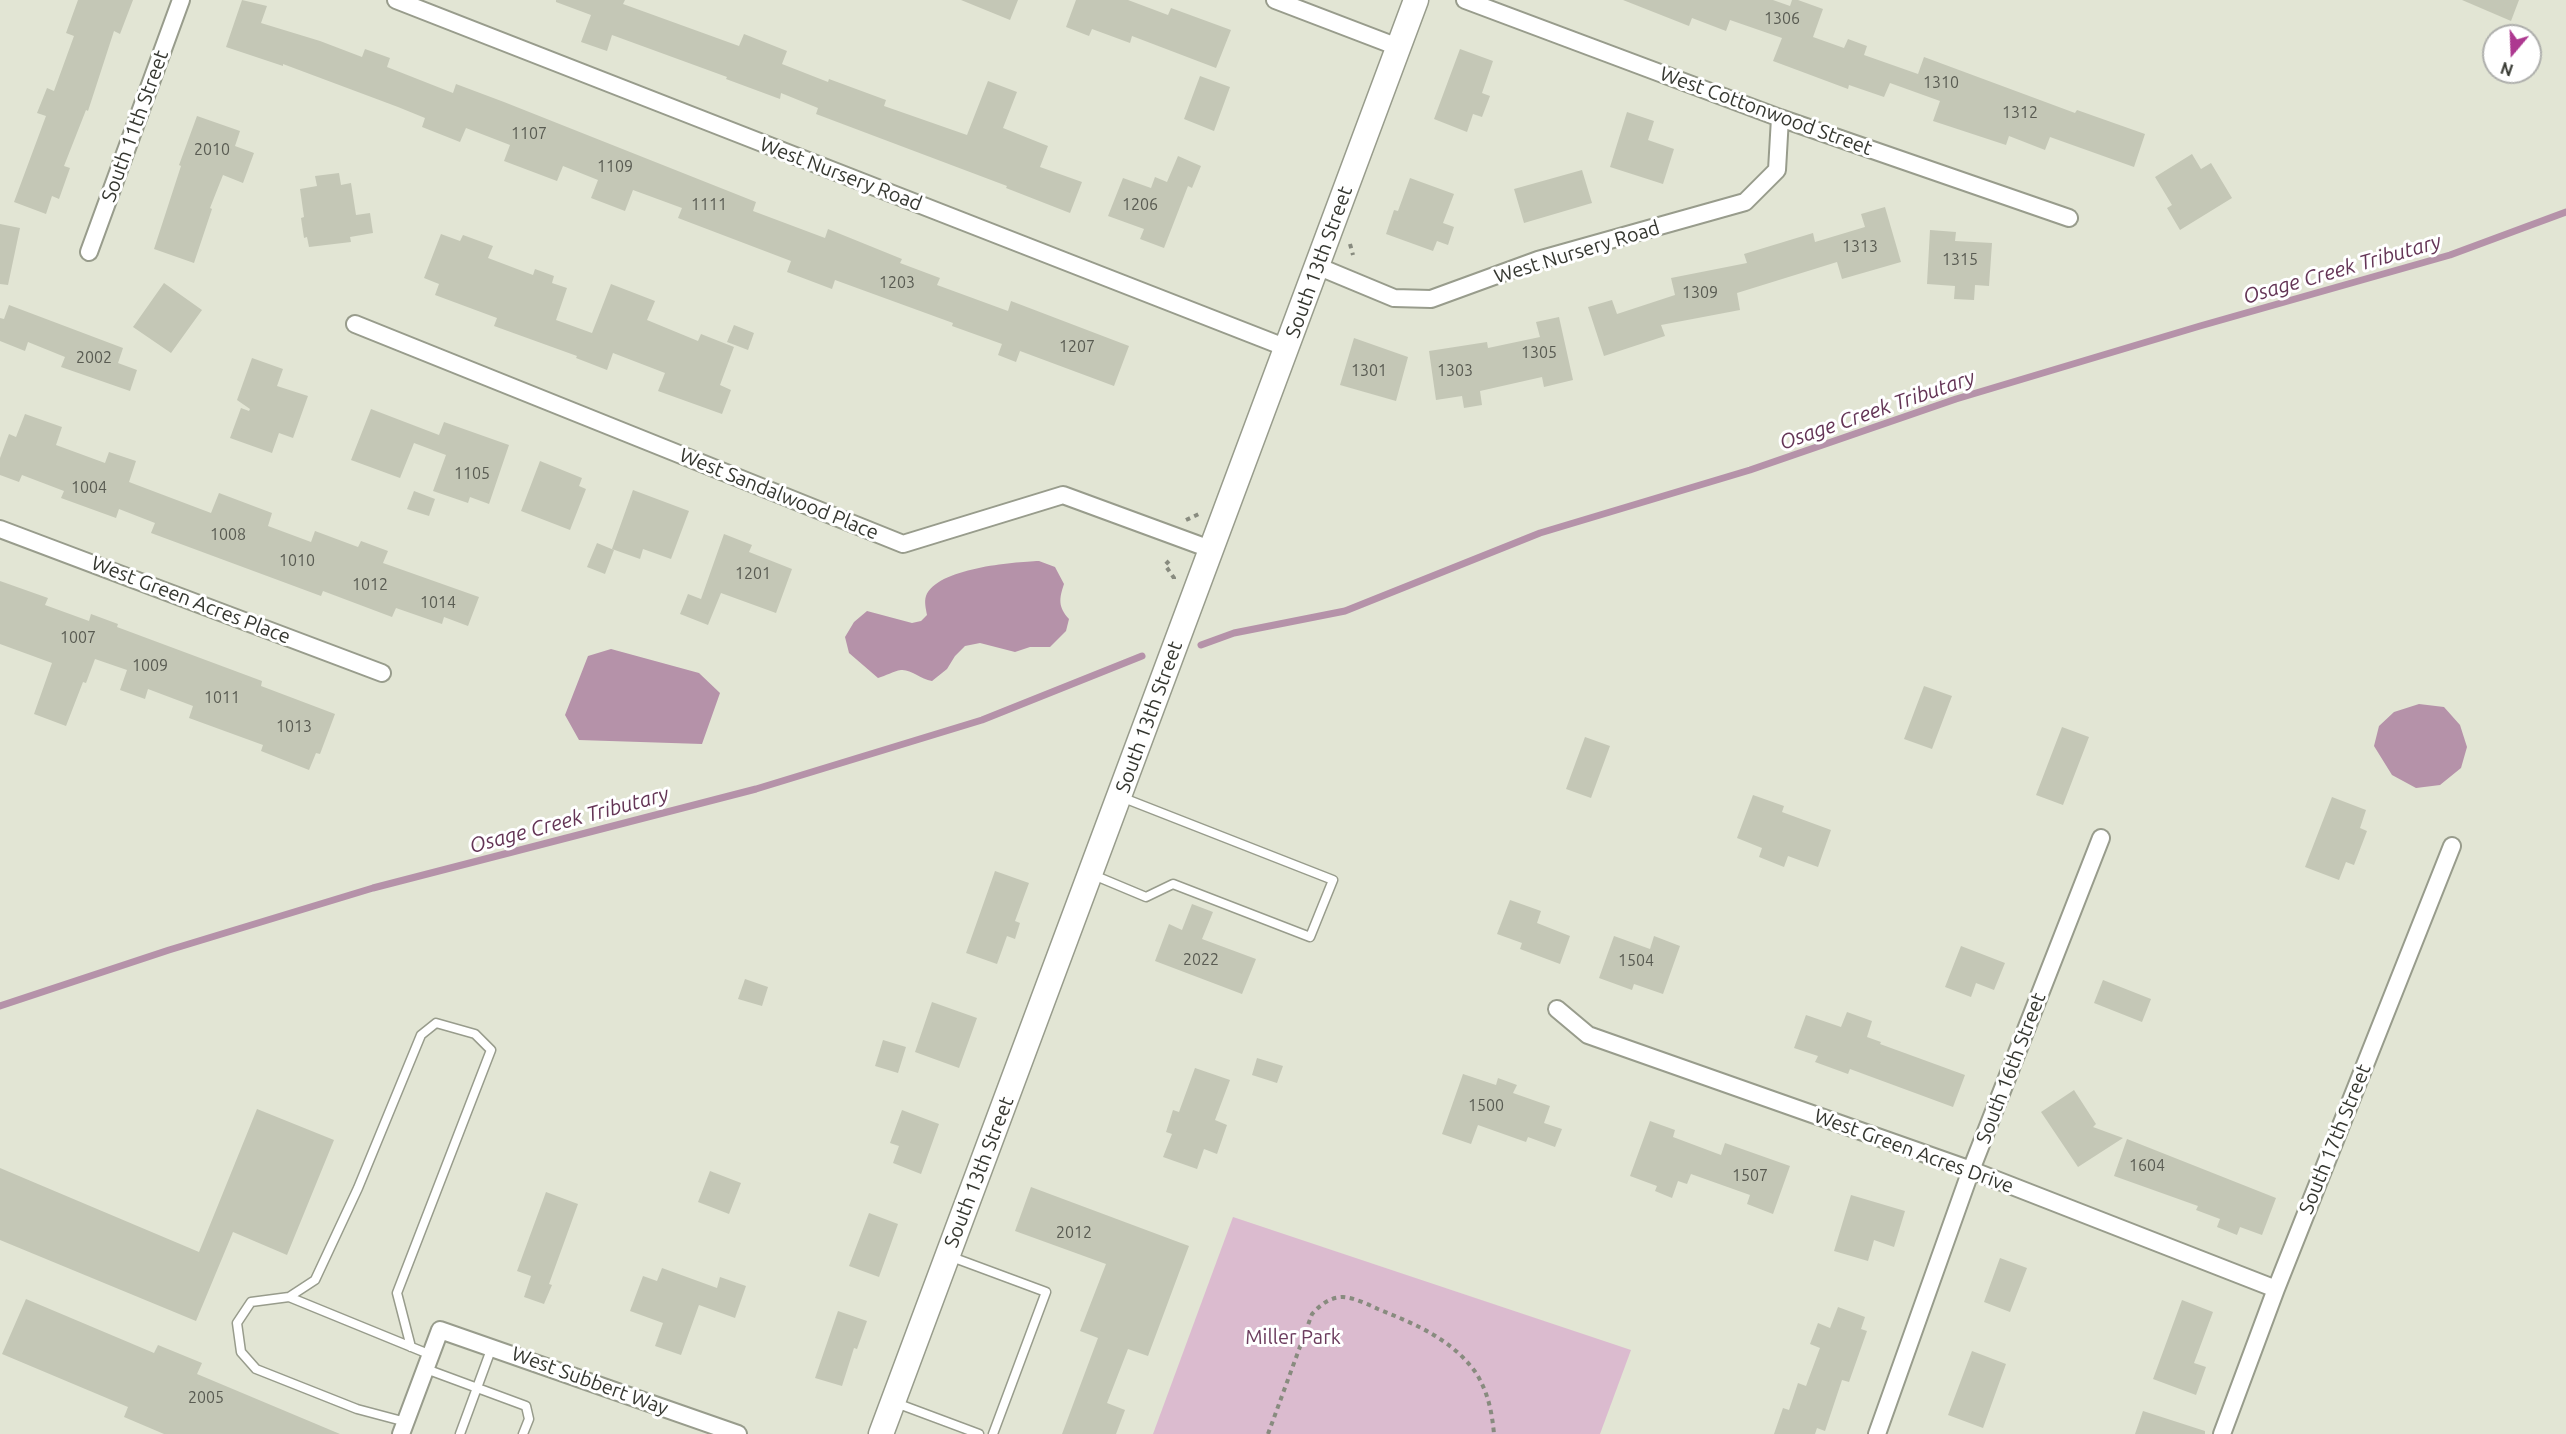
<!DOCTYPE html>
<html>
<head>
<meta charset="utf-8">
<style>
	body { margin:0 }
	#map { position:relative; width:2566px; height:1434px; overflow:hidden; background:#e2e5d4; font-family:Ubuntu,sans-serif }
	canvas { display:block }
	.north { position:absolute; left:2482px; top:24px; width:60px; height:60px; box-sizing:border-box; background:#fff; border:2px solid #aeafac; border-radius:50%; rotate:199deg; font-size:16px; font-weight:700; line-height:24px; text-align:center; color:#353730 }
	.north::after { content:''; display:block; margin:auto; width:21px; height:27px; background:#ad3890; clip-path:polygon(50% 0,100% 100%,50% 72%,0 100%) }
</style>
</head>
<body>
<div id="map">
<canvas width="2566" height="1434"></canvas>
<div class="north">N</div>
</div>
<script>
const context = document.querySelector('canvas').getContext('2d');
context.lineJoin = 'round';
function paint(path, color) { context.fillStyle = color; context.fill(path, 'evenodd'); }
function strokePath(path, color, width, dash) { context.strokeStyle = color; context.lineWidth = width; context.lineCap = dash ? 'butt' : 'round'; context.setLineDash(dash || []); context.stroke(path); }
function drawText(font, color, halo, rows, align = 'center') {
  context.font = font + ' Ubuntu,sans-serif'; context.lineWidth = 6; context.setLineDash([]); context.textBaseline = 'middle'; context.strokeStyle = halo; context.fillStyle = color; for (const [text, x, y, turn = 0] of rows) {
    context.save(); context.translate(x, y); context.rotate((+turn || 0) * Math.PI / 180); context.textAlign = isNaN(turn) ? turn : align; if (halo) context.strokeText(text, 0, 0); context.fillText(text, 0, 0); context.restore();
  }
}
const green = new Path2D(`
	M 1233,1217 L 1631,1350 L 1600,1434 L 1153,1434 Z`);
const water = new Path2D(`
	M 1039,561 L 1055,567 L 1064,584 C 1059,599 1058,607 1069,619 L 1066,631 L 1050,647 L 1030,647 L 1015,652 L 980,643 L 965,646 L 955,656 L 947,669 L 932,681 C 920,679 911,669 901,670 C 893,671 886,676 878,678 L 849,653 L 845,637 L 854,622 L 867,611 L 912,623 L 921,621 L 927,615 C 926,609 924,602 926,596 C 937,568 1013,562 1039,561 Z
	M 611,649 L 699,673 L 720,693 L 702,744 L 579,740 L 565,715 L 588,656 Z
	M 2419,704 L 2444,707 L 2460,725 L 2467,747 L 2461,768 L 2440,785 L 2416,788 L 2392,775 L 2374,746 L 2379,726 L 2394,712 Z`);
const stream = new Path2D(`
	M 1201,645 L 1234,633 L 1345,611 L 1540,533 L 1750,470 L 1956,399 L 2200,326 L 2450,255 L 2566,212
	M 0,1006 L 169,950 L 373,888 L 756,789 L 982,720 L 1142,656`);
const building = new Path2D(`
	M 78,0 L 133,0 L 120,34 L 114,31 L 88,111 L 86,110 L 64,166 L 70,168 L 59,199 L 52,196 L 46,214 L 14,202 L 46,116 L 37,113 L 47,88 L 54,91 L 74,36 L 66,33 Z
	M 242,0 L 267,6 L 261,23 L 320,41 L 362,57 L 365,49 L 390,58 L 387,67 L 453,93 L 456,84 L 504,102 L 756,202 L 753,211 L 825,238 L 828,229 L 902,259 L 900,263 L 940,278 L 937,285 L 1008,311 L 1011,301 L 1129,346 L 1114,386 L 1020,351 L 1016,362 L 998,355 L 1002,344 L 952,326 L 953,323 L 835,280 L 832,289 L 787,272 L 791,261 L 678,218 L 682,208 L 633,190 L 625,211 L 591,198 L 598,180 L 563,166 L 557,181 L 504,161 L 510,145 L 466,128 L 460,142 L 422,127 L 425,118 L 398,107 L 283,64 L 283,66 L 226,47 Z
	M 556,0 L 625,0 L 623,4 L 739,46 L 744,34 L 787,51 L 782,64 L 828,82 L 829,79 L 886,100 L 884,106 L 967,135 L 988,81 L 1017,92 L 1003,128 L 1048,146 L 1040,167 L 1082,182 L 1070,213 L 1006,188 L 1007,186 L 816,114 L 818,108 L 781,93 L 780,99 L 726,79 L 727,77 L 612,35 L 607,51 L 581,42 L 591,15 L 556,2 Z
	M 961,0 L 1018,0 L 1010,20 Z
	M 1076,0 L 1128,0 L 1168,15 L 1171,8 L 1231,30 L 1216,68 L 1132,36 L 1130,43 L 1092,29 L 1089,36 L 1066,27 Z
	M 1623,0 L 1773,0 L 1790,6 L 1792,0 L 1798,0 L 1823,9 L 1813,37 L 1844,48 L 1848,39 L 1867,46 L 1864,55 L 1918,74 L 1924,57 L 2075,113 L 2077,110 L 2145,134 L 2134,167 L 2050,137 L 2045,150 L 2009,136 L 2006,145 L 1933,121 L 1940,101 L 1890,83 L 1884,97 L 1849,85 L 1848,89 L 1773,61 L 1782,38 L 1730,20 L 1726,31 L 1692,18 L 1689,26 Z
	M 2462,0 L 2519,0 L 2511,21 Z
	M 1460,49 L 1493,61 L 1482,93 L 1490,96 L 1482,117 L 1473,114 L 1467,132 L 1434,119 Z
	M 1200,76 L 1230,87 L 1214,131 L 1184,119 Z
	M 1627,112 L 1654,121 L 1648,140 L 1674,149 L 1663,184 L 1610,167 Z
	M 197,116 L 240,131 L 235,146 L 254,153 L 243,183 L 223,175 L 210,208 L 212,209 L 194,263 L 154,249 L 181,166 L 179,165 Z
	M 2192,154 L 2201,169 L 2211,163 L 2232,198 L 2180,230 L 2167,208 L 2172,205 L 2155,177 Z
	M 1178,156 L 1201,166 L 1192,188 L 1188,186 L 1164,248 L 1140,239 L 1144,229 L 1108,216 L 1123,178 L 1151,188 L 1155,177 L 1167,182 Z
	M 1582,170 L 1592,203 L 1524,223 L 1514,189 Z
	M 339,173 L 341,185 L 351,183 L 356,215 L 370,213 L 373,233 L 350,237 L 351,242 L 309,247 L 307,237 L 304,238 L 301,218 L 304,217 L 300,189 L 317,186 L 315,176 Z
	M 1410,178 L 1454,194 L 1443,223 L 1454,227 L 1448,245 L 1437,241 L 1433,251 L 1386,234 L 1394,210 L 1398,211 Z
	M 1885,207 L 1901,262 L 1842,279 L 1837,262 L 1737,293 L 1740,310 L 1661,325 L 1665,336 L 1604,356 L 1588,307 L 1612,300 L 1617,314 L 1675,295 L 1671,278 L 1747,263 L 1744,254 L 1813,233 L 1815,242 L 1865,227 L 1861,214 Z
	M 0,224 L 20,228 L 8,285 L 0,284 Z
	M 1930,230 L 1956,232 L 1955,241 L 1992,243 L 1989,286 L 1975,285 L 1974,300 L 1954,299 L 1955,286 L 1927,284 Z
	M 441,234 L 460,241 L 463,235 L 493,246 L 488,258 L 533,275 L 535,269 L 554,276 L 552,283 L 567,288 L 556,320 L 592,333 L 611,284 L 655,301 L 647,320 L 698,341 L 701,334 L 734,347 L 720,385 L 731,390 L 722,414 L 658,391 L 665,373 L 613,353 L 607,370 L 576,358 L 577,356 L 494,326 L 497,318 L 435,295 L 439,284 L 424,278 Z
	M 164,283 L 202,310 L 171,353 L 133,327 Z
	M 9,305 L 123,348 L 118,363 L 137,370 L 130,391 L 61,367 L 65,357 L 28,342 L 25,351 L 0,341 L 0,318 L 4,319 Z
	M 1559,317 L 1573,380 L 1544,387 L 1542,377 L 1480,391 L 1482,405 L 1464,408 L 1462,396 L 1436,400 L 1429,351 L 1487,342 L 1488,348 L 1540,337 L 1536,322 Z
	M 734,325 L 754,333 L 748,350 L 727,342 Z
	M 1354,338 L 1408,357 L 1396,401 L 1340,385 Z
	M 252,358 L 283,369 L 277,386 L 308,396 L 293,438 L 279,433 L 272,453 L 230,438 L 241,408 L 249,411 L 250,409 L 237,400 Z
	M 371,409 L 439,435 L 444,422 L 509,445 L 489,504 L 470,497 L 468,503 L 433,491 L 446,455 L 414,443 L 400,478 L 351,460 Z
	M 25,414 L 62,427 L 56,445 L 105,463 L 109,452 L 136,461 L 129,482 L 211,513 L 219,493 L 272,513 L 268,526 L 311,542 L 315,531 L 358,547 L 361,541 L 388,551 L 383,563 L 479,597 L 468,626 L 444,617 L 442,624 L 396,608 L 392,617 L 323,591 L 321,596 L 151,533 L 155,523 L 119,509 L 116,518 L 61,498 L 64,491 L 22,475 L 19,482 L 0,475 L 0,458 L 9,434 L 16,437 Z
	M 540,461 L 582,478 L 579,486 L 586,489 L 570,530 L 521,511 Z
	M 633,490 L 689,511 L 671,559 L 643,549 L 640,559 L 612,549 Z
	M 414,491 L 435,499 L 429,516 L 407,509 Z
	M 724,534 L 752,545 L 749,552 L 792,569 L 776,613 L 721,593 L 708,625 L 680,614 L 688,594 L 701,599 Z
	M 597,543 L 614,550 L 605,574 L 587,567 Z
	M 0,581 L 48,598 L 45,605 L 89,621 L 91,614 L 118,624 L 117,627 L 262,681 L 261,686 L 335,714 L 320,754 L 316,753 L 309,770 L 261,751 L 263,745 L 189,718 L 193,706 L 148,689 L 145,699 L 120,690 L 127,670 L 95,659 L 86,683 L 83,682 L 66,726 L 34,714 L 52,663 L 0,644 Z
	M 1924,686 L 1952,696 L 1932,749 L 1904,739 Z
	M 2062,727 L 2089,737 L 2063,805 L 2036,795 Z
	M 1585,737 L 1610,746 L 1591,798 L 1566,789 Z
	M 1753,795 L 1784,806 L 1782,812 L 1831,830 L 1818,867 L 1788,856 L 1784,867 L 1759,857 L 1762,848 L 1737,838 Z
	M 2332,797 L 2366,810 L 2360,828 L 2367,831 L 2354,865 L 2346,862 L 2339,880 L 2305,867 Z
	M 995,871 L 1029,883 L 1015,921 L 1020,923 L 1015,939 L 1007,936 L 997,964 L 966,953 Z
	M 1510,900 L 1541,911 L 1537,923 L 1570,936 L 1560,964 L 1520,949 L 1522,943 L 1497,934 Z
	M 1192,904 L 1213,912 L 1202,939 L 1256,959 L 1242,994 L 1155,961 L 1169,924 L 1182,930 Z
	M 1614,936 L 1650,949 L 1654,936 L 1680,946 L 1663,994 L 1634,984 L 1632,990 L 1599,978 Z
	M 1961,946 L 2005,963 L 1994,990 L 1976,983 L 1971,997 L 1945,987 Z
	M 745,979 L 768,987 L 762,1006 L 738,999 Z
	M 2103,980 L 2151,999 L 2142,1022 L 2094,1003 Z
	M 932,1002 L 977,1018 L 959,1068 L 915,1052 Z
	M 1847,1012 L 1872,1021 L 1867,1037 L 1881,1042 L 1880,1044 L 1965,1075 L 1953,1107 L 1850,1069 L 1848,1074 L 1815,1062 L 1818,1056 L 1794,1048 L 1806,1015 L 1841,1027 Z
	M 883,1040 L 906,1047 L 898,1073 L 875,1066 Z
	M 1257,1058 L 1283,1066 L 1277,1083 L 1252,1075 Z
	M 1195,1068 L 1230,1080 L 1215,1120 L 1227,1125 L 1217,1154 L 1204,1149 L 1197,1169 L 1163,1157 L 1172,1134 L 1166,1132 L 1173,1110 L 1179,1112 Z
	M 1463,1074 L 1496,1085 L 1498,1078 L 1517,1085 L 1513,1093 L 1550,1106 L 1544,1123 L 1562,1129 L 1555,1147 L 1528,1137 L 1526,1142 L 1478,1125 L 1471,1144 L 1442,1134 Z
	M 2074,1090 L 2096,1124 L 2093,1127 L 2123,1138 L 2078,1167 L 2041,1112 Z
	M 257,1109 L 334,1140 L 287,1255 L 233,1232 L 196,1321 L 0,1240 L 0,1168 L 199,1252 Z
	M 902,1110 L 939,1124 L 921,1174 L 893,1163 L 899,1146 L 890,1143 Z
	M 1650,1121 L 1675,1130 L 1673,1137 L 1721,1155 L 1725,1143 L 1790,1166 L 1773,1214 L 1747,1204 L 1750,1195 L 1691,1174 L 1687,1184 L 1678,1181 L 1672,1198 L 1655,1191 L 1657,1186 L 1630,1176 Z
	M 2127,1139 L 2276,1198 L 2262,1235 L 2240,1227 L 2237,1235 L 2217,1227 L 2220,1219 L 2196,1210 L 2198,1206 L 2114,1176 Z
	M 710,1171 L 741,1183 L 729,1214 L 698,1202 Z
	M 1031,1187 L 1189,1246 L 1148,1356 L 1128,1349 L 1107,1403 L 1125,1410 L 1116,1434 L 1062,1434 L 1098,1338 L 1080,1331 L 1106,1264 L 1015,1231 Z
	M 546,1192 L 578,1204 L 549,1284 L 552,1285 L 544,1304 L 524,1297 L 531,1276 L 517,1271 Z
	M 1851,1195 L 1905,1211 L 1894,1247 L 1874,1240 L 1868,1261 L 1834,1251 Z
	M 869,1213 L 898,1224 L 879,1277 L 849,1266 Z
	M 2000,1258 L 2027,1268 L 2010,1312 L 1984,1302 Z
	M 662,1268 L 717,1288 L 720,1277 L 746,1286 L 735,1318 L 699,1305 L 681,1355 L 655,1346 L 663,1323 L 630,1311 L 643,1276 L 657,1281 Z
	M 26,1299 L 154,1353 L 158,1345 L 202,1363 L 197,1374 L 340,1434 L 164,1434 L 124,1417 L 128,1407 L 2,1354 Z
	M 2182,1300 L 2213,1312 L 2194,1363 L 2206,1367 L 2196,1395 L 2153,1379 Z
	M 1838,1307 L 1865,1317 L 1861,1329 L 1867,1331 L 1849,1382 L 1842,1380 L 1825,1431 L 1817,1428 L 1815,1434 L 1774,1434 L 1783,1408 L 1789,1410 L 1798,1383 L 1806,1386 L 1820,1348 L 1810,1344 L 1818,1323 L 1830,1328 Z
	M 838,1311 L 867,1321 L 857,1349 L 854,1348 L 842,1386 L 815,1378 Z
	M 1972,1351 L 2006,1364 L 1983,1428 L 1948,1415 Z
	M 2143,1411 L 2205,1431 L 2205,1434 L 2135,1434 Z`);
const path = new Path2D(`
	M 1350,244 L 1353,255
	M 1186,520 L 1201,513
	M 1169,561 L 1165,565 L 1174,578 L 1174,582
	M 1268,1434 L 1312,1314 C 1320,1305 1330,1297 1343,1297 C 1355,1298 1367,1304 1378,1309 C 1415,1324 1452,1339 1476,1373 C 1488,1392 1492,1412 1494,1434`);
const lane = new Path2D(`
	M 1091,874 L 1146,897 L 1173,884 L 1310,937 L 1333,880 L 1121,797
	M 949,1256 L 1046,1292 L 993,1434
	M 289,1297 L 315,1280 L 358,1188 L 421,1035 L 436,1023 L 475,1034 L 491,1050 L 397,1293 L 411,1347
	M 426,1369 L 526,1406 L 529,1419 L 523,1434
	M 896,1403 L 979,1434
	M 406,1422 L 357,1409 L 256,1369 L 241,1352 L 237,1323 L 251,1302 L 289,1297 L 431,1355
	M 460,1434 L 492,1347`);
const street = new Path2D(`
	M 396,0 L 1287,348
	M 1275,0 L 1398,47
	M 1465,0 L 1780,118 L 2069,218
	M 89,252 L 181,0
	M 1317,266 L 1394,298 L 1431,299 L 1538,260 L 1745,202 L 1777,170 L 1780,118
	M 355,324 L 903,544 L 1063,495 L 1210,549
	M 0,529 L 382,673
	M 1557,1009 L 1588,1035 L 1971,1170 L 2276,1289
	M 401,1434 L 440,1330 L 738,1434
	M 1877,1434 L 1971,1170 L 2101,838
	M 2222,1434 L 2276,1289 L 2452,846`);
const secondary = new Path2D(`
	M 881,1434 L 1416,0`);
const numberNames = [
	["1306",1782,19],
	["1310",1941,83],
	["1312",2020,113],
	["1107",529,134],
	["2010",212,150],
	["1109",615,167],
	["1111",709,205],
	["1206",1140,205],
	["1313",1860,247],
	["1315",1960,260],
	["1203",897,283],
	["1309",1700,293],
	["1207",1077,347],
	["1305",1539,353],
	["2002",94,358],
	["1301",1369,371],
	["1303",1455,371],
	["1105",472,474],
	["1004",89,488],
	["1008",228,535],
	["1010",297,561],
	["1201",753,574],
	["1012",370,585],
	["1014",438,603],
	["1007",78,638],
	["1009",150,666],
	["1011",222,698],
	["1013",294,727],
	["2022",1201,960],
	["1504",1636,961],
	["1500",1486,1106],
	["1604",2147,1166],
	["1507",1750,1176],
	["2012",1074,1233],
	["2005",206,1398]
];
const streetNames = [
	["West Cottonwood Street",1766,111,20],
	["South 11th Street",135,126,-70],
	["West Nursery Road",841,174,21],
	["West Nursery Road",1577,252,-17],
	["South 13th Street",1319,262,-70],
	["West Sandalwood Place",779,494,22],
	["West Green Acres Place",191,600,21],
	["South 13th Street",1149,717,-70],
	["South 16th Street",2011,1068,-69],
	["South 17th Street",2335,1139,-68],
	["West Green Acres Drive",1914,1151,20],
	["South 13th Street",979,1172,-69],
	["West Subbert Way",590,1381,20]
];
const parkNames = [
	["Miller Park",1293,1337]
];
const waterNames = [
	["Osage Creek Tributary",2342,269,-16],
	["Osage Creek Tributary",1877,410,-19],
	["Osage Creek Tributary",569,820,-15]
];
paint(green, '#dbbbcf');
paint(water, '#b592a9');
strokePath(stream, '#b592a9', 7);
paint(building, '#c4c7b6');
strokePath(lane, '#989c8c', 11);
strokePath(street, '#989c8c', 20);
strokePath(secondary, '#989c8c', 27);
strokePath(path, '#888b7f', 4, [4.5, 4.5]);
strokePath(lane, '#fff', 8);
strokePath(street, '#fff', 16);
strokePath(secondary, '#fff', 24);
drawText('16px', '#595b52', null, numberNames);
drawText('20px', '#353730', '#fff', streetNames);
drawText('20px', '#6c3d5e', '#fff', parkNames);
drawText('italic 21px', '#643556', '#fff', waterNames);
</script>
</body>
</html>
